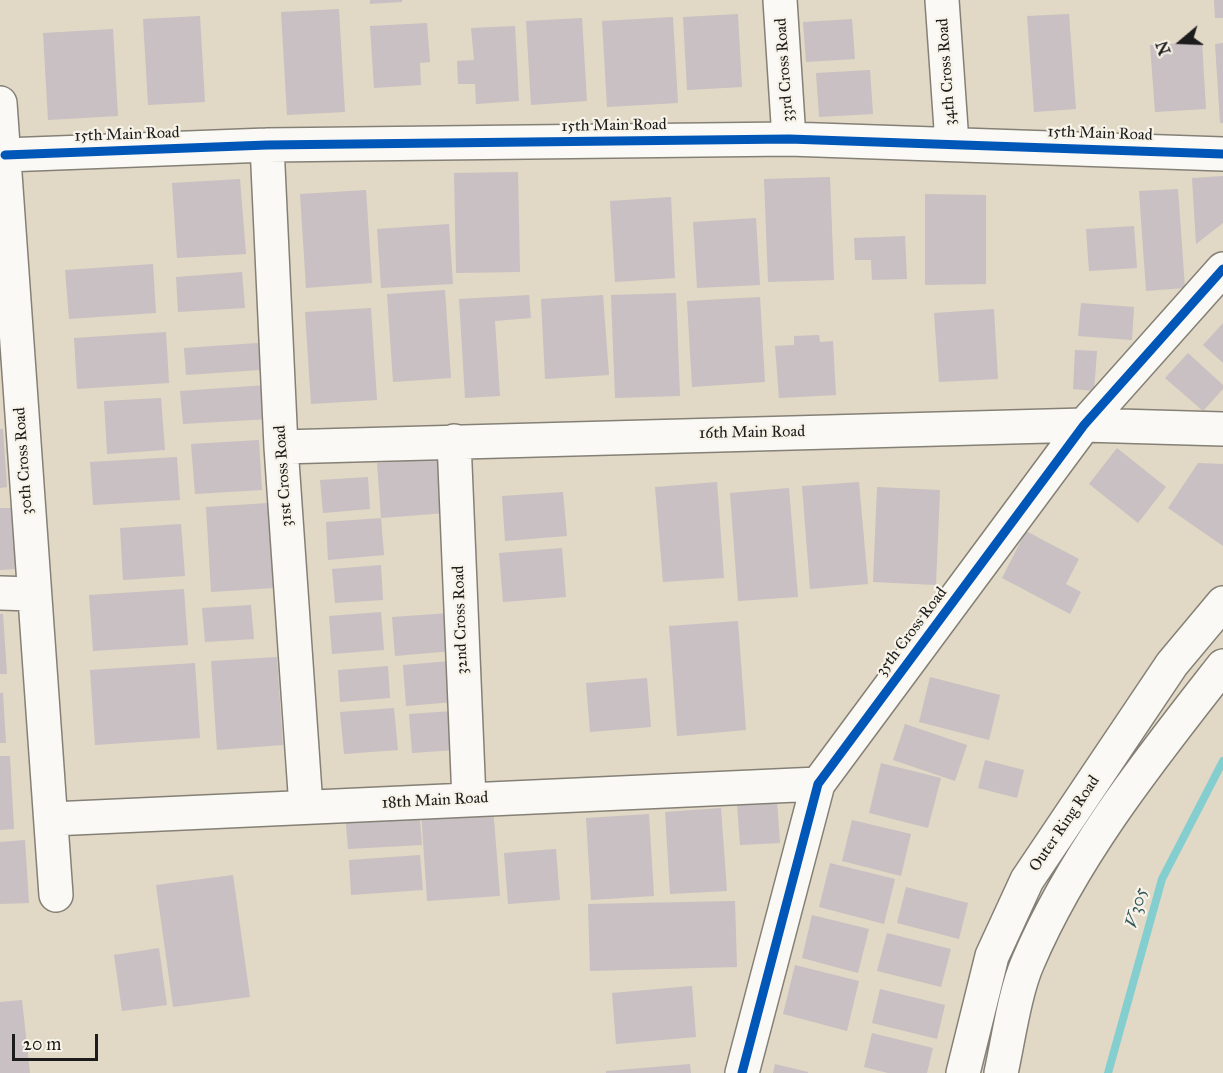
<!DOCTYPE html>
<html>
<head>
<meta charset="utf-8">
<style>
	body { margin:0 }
	#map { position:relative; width:1223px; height:1073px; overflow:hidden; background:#e1d8c5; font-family:"IM FELL Great Primer",serif }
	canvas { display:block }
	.north { position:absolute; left:1151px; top:12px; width:60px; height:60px; -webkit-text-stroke:4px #f7f3e8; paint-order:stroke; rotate:251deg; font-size:16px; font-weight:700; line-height:24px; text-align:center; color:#1c1c1c }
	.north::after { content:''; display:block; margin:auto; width:21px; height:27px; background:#1c1c1c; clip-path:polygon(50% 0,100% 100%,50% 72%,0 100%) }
	.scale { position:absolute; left:12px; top:1034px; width:86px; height:27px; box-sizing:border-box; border:3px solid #1c1c1c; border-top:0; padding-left:8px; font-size:18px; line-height:21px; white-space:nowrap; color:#1c1c1c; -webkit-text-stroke:4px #f7f3e8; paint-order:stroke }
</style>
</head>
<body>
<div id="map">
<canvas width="1223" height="1073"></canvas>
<div class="north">N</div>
<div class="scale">20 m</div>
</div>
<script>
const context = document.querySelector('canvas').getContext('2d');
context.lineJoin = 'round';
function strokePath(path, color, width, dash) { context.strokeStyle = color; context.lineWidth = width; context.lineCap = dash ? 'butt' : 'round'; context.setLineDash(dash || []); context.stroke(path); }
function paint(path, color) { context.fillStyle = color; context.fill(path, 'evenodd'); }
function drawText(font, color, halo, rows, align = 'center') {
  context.font = font + ' "IM FELL Great Primer",serif'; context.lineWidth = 4.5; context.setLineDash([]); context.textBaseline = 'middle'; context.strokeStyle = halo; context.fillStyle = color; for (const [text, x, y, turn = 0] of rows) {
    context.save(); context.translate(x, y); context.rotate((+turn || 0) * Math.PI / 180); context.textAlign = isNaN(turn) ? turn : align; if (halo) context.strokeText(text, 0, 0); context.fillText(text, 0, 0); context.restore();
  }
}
const stream = new Path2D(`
	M 1108,1073 L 1162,879 L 1223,761`);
const building = new Path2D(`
	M 370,0 L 402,0 L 402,2 L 370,4 Z
	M 1214,0 L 1223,0 L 1223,18 L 1215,18 Z
	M 339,9 L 345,112 L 287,115 L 281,12 Z
	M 738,14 L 742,87 L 687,90 L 683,17 Z
	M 1069,14 L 1076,109 L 1034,112 L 1027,16 Z
	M 200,16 L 205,102 L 148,105 L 143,19 Z
	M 673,17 L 678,103 L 607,107 L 602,21 Z
	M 582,18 L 587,101 L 531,105 L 526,21 Z
	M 852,19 L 855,59 L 806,62 L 803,22 Z
	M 427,23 L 430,62 L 420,63 L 421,85 L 374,88 L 370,26 Z
	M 515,26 L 519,101 L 476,104 L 475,84 L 458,84 L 457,61 L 474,60 L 471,28 Z
	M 113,29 L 118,116 L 48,120 L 43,33 Z
	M 1202,42 L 1206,109 L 1155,112 L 1150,45 Z
	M 1223,43 L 1223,123 L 1220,123 L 1215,44 Z
	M 870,70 L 873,114 L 819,117 L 816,73 Z
	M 518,172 L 520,272 L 456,273 L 454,173 Z
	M 1223,176 L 1223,223 L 1196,244 L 1192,178 Z
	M 830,177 L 834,280 L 768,282 L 764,179 Z
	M 240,179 L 246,254 L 177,258 L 172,183 Z
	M 1178,189 L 1185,288 L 1146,291 L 1139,191 Z
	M 366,190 L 372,283 L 306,288 L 300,194 Z
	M 925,194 L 986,195 L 986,284 L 925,285 Z
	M 671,197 L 675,278 L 615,282 L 610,201 Z
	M 756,218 L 760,285 L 697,288 L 693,222 Z
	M 449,224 L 453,284 L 381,288 L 377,229 Z
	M 1134,226 L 1137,268 L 1089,271 L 1086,229 Z
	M 905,236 L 907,279 L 872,280 L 871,260 L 855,260 L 854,238 Z
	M 153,264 L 156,313 L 69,319 L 65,270 Z
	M 242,272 L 245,308 L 178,312 L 176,277 Z
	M 445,290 L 451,378 L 393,382 L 387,294 Z
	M 676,293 L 680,396 L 615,398 L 611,295 Z
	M 529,295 L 531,318 L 495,321 L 500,396 L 465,398 L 459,299 Z
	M 603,295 L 609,375 L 545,379 L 541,299 Z
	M 760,297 L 765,382 L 692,387 L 687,301 Z
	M 1081,303 L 1134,307 L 1132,340 L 1078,336 Z
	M 371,308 L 377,400 L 311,404 L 305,312 Z
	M 994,309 L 998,379 L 939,382 L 934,313 Z
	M 1223,323 L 1223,363 L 1203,345 Z
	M 166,332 L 169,383 L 77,389 L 74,338 Z
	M 819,335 L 820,342 L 833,341 L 836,395 L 779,398 L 775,346 L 794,345 L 794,336 Z
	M 258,343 L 260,370 L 186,375 L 184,348 Z
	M 1075,350 L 1097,351 L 1094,391 L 1073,389 Z
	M 1188,353 L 1223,385 L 1223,389 L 1203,411 L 1165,378 Z
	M 267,385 L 270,419 L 183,424 L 180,391 Z
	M 161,398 L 165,450 L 107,454 L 104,401 Z
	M 0,429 L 3,429 L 7,487 L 0,488 Z
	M 259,440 L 262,490 L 195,494 L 191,444 Z
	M 1117,448 L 1166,487 L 1138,523 L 1089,484 Z
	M 177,457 L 180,500 L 93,505 L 90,462 Z
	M 441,458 L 446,513 L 381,518 L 384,555 L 328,560 L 326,522 L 381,518 L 377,463 Z
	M 1198,463 L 1223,464 L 1223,546 L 1168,508 Z
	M 368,477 L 370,509 L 323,513 L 320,480 Z
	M 717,482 L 724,578 L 663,582 L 655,487 Z
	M 859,482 L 868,584 L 810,589 L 802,486 Z
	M 877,487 L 940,490 L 936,585 L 873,582 Z
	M 789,488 L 798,597 L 738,601 L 730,493 Z
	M 563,492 L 567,536 L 505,541 L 502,496 Z
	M 268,503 L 274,588 L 211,592 L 206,507 Z
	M 0,508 L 12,508 L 16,569 L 0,570 Z
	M 181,524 L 185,576 L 123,580 L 120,528 Z
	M 1026,531 L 1079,559 L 1066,584 L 1081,592 L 1070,614 L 1002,578 Z
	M 562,548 L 566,597 L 503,602 L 499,553 Z
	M 381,565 L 383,600 L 335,603 L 332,569 Z
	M 184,589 L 188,645 L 93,651 L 89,595 Z
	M 251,605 L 254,639 L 205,642 L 202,608 Z
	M 381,612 L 384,650 L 332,654 L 329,616 Z
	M 450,613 L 453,651 L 395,656 L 392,617 Z
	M 0,614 L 3,614 L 7,674 L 0,674 Z
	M 738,621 L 746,730 L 677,736 L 669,626 Z
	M 277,657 L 283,745 L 217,750 L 211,661 Z
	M 451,661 L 454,702 L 406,706 L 403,665 Z
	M 195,663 L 200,738 L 95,745 L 90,670 Z
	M 388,666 L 390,698 L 340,702 L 338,670 Z
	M 930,677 L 1000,695 L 989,740 L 919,722 Z
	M 647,678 L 651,727 L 590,732 L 586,683 Z
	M 0,693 L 3,693 L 6,743 L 0,743 Z
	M 394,708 L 398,750 L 344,754 L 340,712 Z
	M 452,711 L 455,750 L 412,753 L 409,714 Z
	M 905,724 L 967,745 L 955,781 L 893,760 Z
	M 0,756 L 10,756 L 14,829 L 0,830 Z
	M 985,760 L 1024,770 L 1017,798 L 978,788 Z
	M 881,763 L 941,778 L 928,828 L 869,813 Z
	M 776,787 L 780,843 L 740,845 L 736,790 Z
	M 493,806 L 500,896 L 427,901 L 421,810 Z
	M 419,808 L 422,845 L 348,849 L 345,813 Z
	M 721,808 L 727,891 L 670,894 L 665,812 Z
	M 649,814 L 654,896 L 591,900 L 586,818 Z
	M 852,820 L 911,834 L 901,876 L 842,861 Z
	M 25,840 L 29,903 L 0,904 L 0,842 Z
	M 556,849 L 560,900 L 508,904 L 504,853 Z
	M 420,855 L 423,890 L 351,895 L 349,860 Z
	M 830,863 L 895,879 L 884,924 L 819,907 Z
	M 233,875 L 250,997 L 173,1007 L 156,885 Z
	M 906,887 L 968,903 L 959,939 L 897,923 Z
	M 735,901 L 737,967 L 590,971 L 588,904 Z
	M 812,915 L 869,929 L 858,973 L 802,958 Z
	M 887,933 L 951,949 L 941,987 L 877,971 Z
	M 159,948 L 167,1005 L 122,1011 L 114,955 Z
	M 795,965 L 859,981 L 847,1031 L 783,1014 Z
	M 692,986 L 696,1037 L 616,1044 L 612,993 Z
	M 880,989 L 945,1005 L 937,1039 L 872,1023 Z
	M 22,1000 L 30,1073 L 0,1073 L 0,1002 Z
	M 872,1033 L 933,1048 L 927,1073 L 888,1073 L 864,1067 Z
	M 690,1064 L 691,1073 L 606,1073 L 606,1071 Z
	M 775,1064 L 808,1072 L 808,1073 L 773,1073 Z`);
const minor = new Path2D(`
	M 780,0 L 789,139
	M 942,0 L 952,143
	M 0,103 L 56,895
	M 267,145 L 281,447 L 306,807
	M 5,155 L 267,145 L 789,139 L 1223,154
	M 454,441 L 469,800
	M 281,447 L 1084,425 L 1223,429
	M 0,593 L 33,594
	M 52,819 L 818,784
	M 742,1073 L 818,784 L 1084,425 L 1223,269`);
const trunk = new Path2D(`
	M 963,1073 L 992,956 L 1027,880 L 1172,664 L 1223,603
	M 1001,1073 C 1008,1041 1015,991 1028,962 C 1074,854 1151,758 1223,666`);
const cycleway = new Path2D(`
	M 5,155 L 267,145 L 789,139 L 1223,154
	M 742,1073 L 818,784 L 1084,425 L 1223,269`);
const streetNames = [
	["33rd Cross Road",785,70,-94],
	["34th Cross Road",947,72,-94],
	["15th Main Road",614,126,-1],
	["15th Main Road",1100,134,2],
	["15th Main Road",127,135,-2],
	["16th Main Road",752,433,-1],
	["30th Cross Road",24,461,-94],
	["31st Cross Road",284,476,-94],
	["32nd Cross Road",461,620,-92],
	["35th Cross Road",912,632,-53],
	["18th Main Road",435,801,-3],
	["Outer Ring Road",1065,824,-56]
];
const waterNames = [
	["V305",1137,908,-75]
];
strokePath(stream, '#85ced0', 8);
paint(building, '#c8c0c2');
strokePath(minor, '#858076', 36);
strokePath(trunk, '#858076', 36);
strokePath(minor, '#faf9f6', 33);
strokePath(trunk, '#faf9f6', 33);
strokePath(cycleway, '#0057b8', 9);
drawText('16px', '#1c1c1c', '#f7f3e8', streetNames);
drawText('italic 18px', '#33595d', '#f7f3e8', waterNames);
</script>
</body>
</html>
